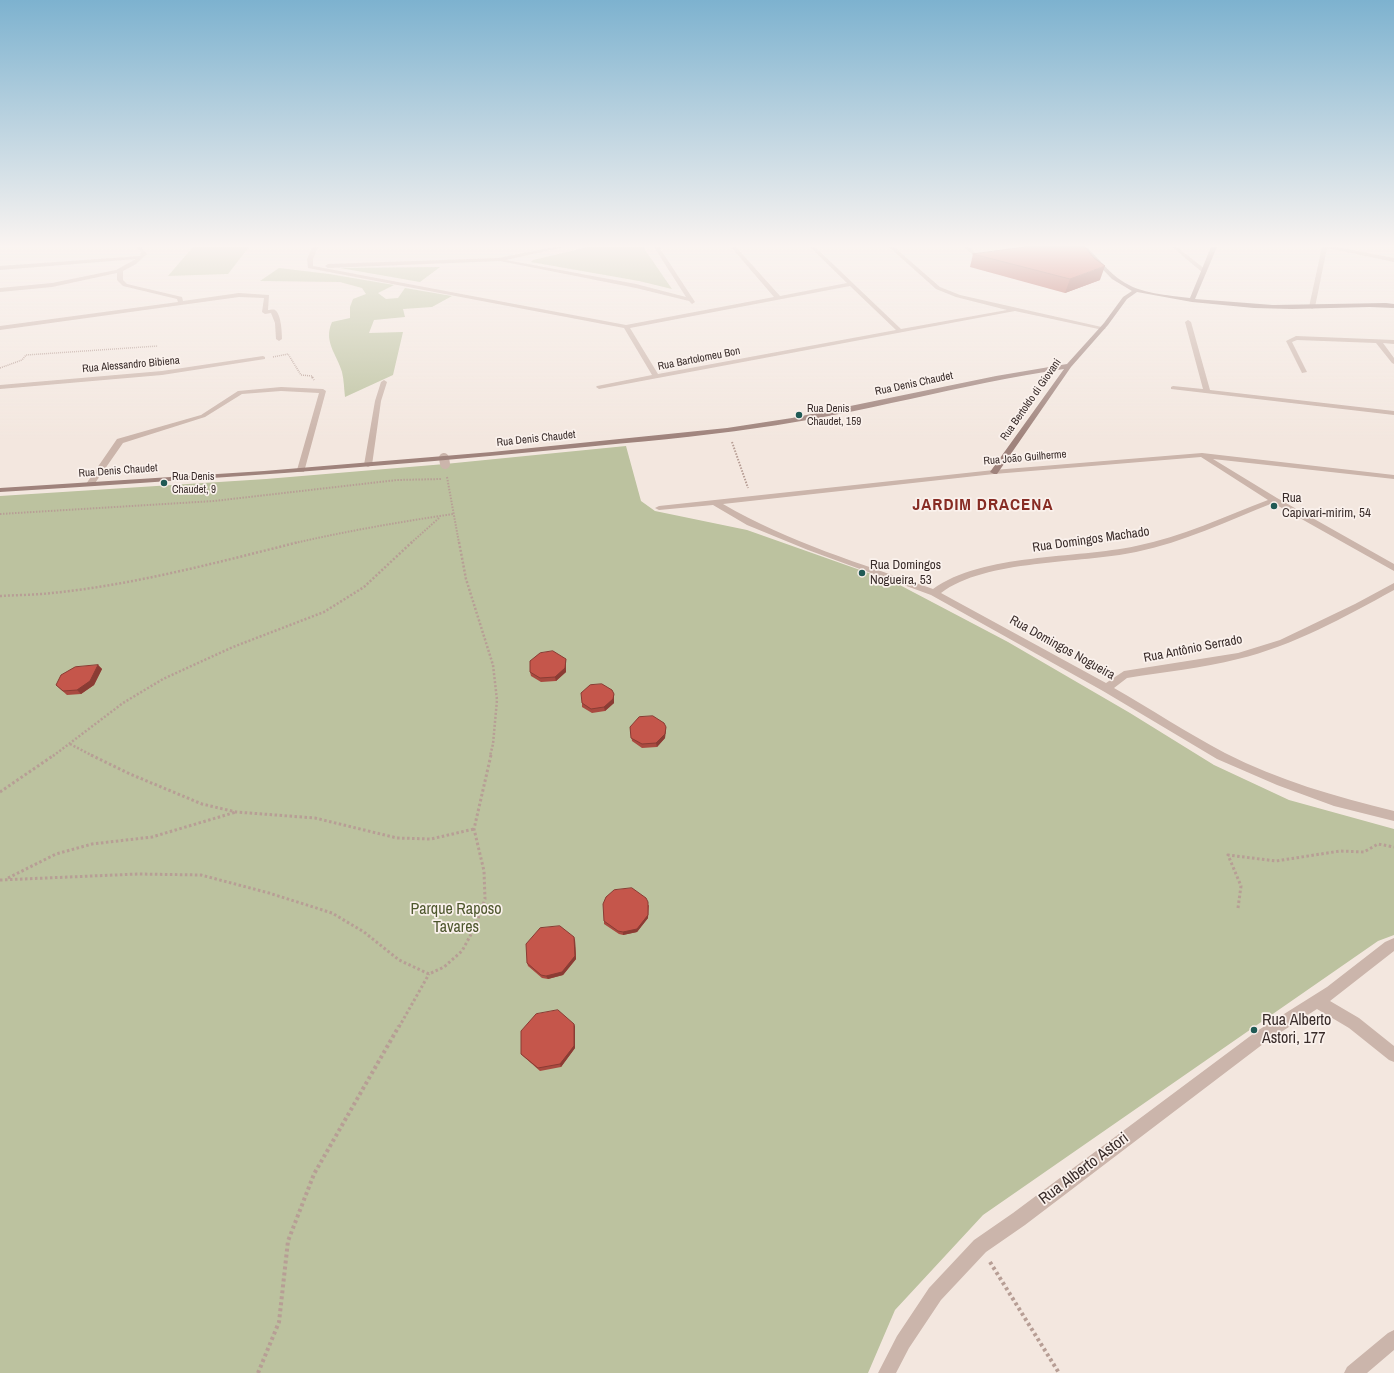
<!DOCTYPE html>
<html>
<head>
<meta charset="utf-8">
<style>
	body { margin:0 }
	canvas { display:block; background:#f3e7df }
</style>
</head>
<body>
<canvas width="1394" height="1373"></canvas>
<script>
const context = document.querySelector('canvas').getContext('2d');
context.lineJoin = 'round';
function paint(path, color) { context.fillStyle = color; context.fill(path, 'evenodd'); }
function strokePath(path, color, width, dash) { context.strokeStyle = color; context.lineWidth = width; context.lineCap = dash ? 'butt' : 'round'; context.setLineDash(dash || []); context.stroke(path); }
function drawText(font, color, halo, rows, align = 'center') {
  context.font = font + ' "Archivo Narrow",sans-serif'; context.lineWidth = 3.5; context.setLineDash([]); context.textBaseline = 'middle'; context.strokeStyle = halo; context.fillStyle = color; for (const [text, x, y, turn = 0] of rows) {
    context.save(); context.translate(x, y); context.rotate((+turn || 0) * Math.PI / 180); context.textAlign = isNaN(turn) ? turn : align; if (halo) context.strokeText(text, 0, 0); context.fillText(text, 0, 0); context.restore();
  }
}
const green = new Path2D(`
	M 193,247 L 249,247 L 228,274 L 168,276 Z
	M 588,247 L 643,247 L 672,289 L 639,281 L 531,262 L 533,260 Z
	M 440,267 L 420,282 L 340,268 Z
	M 279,268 L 329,274 L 394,285 L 378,293 L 386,299 L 398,298 L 405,288 L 452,296 L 432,307 L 403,309 L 405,317 L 374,320 L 369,333 L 403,332 L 393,375 L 345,397 C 344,389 344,380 342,372 C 337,354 323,342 332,322 L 350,318 L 350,307 L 353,299 L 366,294 L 362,288 L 340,282 L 260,281 Z
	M 626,446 L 641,501 L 655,511 L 747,530 L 894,582 L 1008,642 L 1130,713 L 1214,765 L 1289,800 L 1394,829 L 1394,935 L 1378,941 L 983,1215 L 895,1310 L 868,1373 L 0,1373 L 0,496 L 266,479 L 445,464 Z`);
const pathFar4 = new Path2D(`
	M 273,357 L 288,354 L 301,375 L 312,376 L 313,378
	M 0,368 L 22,360 L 26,355 L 158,346`);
const pathFar3 = new Path2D(`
	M 312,377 L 314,380
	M 732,442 L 748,488
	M 447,477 L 459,543
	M 0,514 L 214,501 L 397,480 L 441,479
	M 295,543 C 347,531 400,522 453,514
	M 411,543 L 439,518`);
const pathFar2 = new Path2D(`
	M 459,542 L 466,579 L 493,665 L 497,700 L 493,744 L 490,756
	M 0,596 C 17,595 35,595 52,593 C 133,585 219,562 299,542
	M 70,744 L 93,756
	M 53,756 L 123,703 L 163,679 L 233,647 L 324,612 L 364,587 L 412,542`);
const pathFar1 = new Path2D(`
	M 91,755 L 130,774 L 202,804 L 236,812 L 315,818 L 397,838 L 431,839 L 474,829
	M 0,792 L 54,755
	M 8,878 L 56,854 L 92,844 L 152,837 L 236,812
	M 0,880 L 138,874 L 201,875 L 269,893 L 332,913 L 364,932 L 399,960 L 429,974 L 444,967 L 462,951 L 475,927 L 485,899 L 484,871 L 474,829 L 491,755
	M 1238,908 L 1241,886 L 1228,855 L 1276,861 L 1340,851 L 1364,852 L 1378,844 L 1394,847
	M 399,1027 L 429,974`);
const path = new Path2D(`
	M 990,1262 L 1059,1373
	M 258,1373 L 279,1322 L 288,1241 L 314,1174 L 399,1026`);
const lane = new Path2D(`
	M 444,458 L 445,464`);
const street = new Path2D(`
	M 136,247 L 141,247 L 147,254 L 136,264 L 123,271 L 123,280 L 127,284 L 182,297 L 183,301 L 239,293 L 269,295 L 268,310 C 270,310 274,309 275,310 C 281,314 282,332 282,339 L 279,341 L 276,339 L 275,323 L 271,313 L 265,314 L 262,312 L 264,298 L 239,297 L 0,330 L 0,326 L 178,302 L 177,299 L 123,286 L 117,280 L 117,273 L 52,287 L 0,292 L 0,288 L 52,283 L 116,270 L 136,259 L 0,270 L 0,266 L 140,256 L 141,252 Z
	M 312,247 L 318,247 L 313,259 L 313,266 L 626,325 L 774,297 L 731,247 L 736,247 L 780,296 L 847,283 L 810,247 L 815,247 L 901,329 L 1007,310 L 956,297 L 936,289 L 889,247 L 894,247 L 940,287 L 960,295 L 1106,328 L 1103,330 L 1015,311 L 599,389 L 596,387 L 597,386 L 652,375 L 624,328 L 308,268 L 307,259 ZM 850,286 L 896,330 L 658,374 L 630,328 Z
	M 554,247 L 564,247 L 506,260 L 636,284 L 686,297 L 654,247 L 659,247 L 695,302 L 692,304 L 689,301 L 636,288 L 500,261 L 328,268 L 325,266 L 328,264 L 498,258 Z
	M 964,247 L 969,247 L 980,256 L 990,258 C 981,263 970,253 964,247 Z
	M 1172,247 L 1177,247 L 1206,270 L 1206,272 L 1202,272 Z
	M 1322,247 L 1337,247 L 1394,258 L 1394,262 L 1327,248 L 1315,307 L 1312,309 L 1309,307 Z
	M 1188,320 L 1191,322 L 1210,390 L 1394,411 L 1394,415 L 1171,389 L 1171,387 L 1173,386 L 1203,389 L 1185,322 Z
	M 1296,336 L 1394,340 L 1394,344 L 1383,343 L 1394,358 L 1394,364 L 1392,363 L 1376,343 L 1297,340 L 1292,342 L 1307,372 L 1302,373 L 1286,341 Z
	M 263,356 L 265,357 L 265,359 L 162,375 L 0,389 L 0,385 L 162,371 Z
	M 384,380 L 387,382 L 381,401 L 372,465 L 368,467 L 364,465 L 375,401 L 381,382 Z
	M 281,387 L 323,389 L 326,391 L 304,472 L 298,472 L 297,470 L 319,393 L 281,391 L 242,394 L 205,417 L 123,443 L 93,486 L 90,486 L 86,484 L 117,439 L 201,415 L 238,391 Z
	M 1202,453 L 1394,475 L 1394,479 L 1213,459 L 1277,498 L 1394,564 L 1394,571 L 1273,503 C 1228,521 1184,542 1136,552 C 1080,564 986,559 941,593 L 1106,683 L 1124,671 L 1238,653 L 1280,640 L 1355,604 L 1394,583 L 1394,590 C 1345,617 1293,646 1238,659 C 1202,668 1164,672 1127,678 L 1114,688 C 1151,709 1187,733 1225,753 C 1278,780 1336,797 1394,811 L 1394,821 L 1334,806 L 1277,785 L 1217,759 L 1103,691 L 931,595 L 808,550 L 747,525 L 713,505 L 659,510 L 655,508 L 659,506 L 994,470 ZM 1201,457 L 1268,500 C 1225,516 1182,537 1136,546 C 1076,559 983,553 933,589 C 862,564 788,542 723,504 L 994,474 Z
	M 1394,938 L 1394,951 L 1330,1001 L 1359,1018 L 1394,1046 L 1394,1062 L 1389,1060 L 1349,1028 L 1317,1009 L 1267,1041 L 1025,1225 L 986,1252 L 941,1300 L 909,1348 L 896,1373 L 878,1373 L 897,1336 L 929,1288 L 974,1240 L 1013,1213 L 1257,1031 L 1327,987 L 1385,942 Z
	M 1394,1330 L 1394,1350 L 1367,1373 L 1344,1373 L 1347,1367 L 1388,1333 Z`);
const secondary = new Path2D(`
	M 1081,247 L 1086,247 C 1099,258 1108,272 1122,281 C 1141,294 1167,295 1190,298 L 1211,247 L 1217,247 L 1195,299 L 1273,305 L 1386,303 L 1394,304 L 1394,308 L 1370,307 L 1292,309 L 1254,308 L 1192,302 L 1137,292 L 1127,299 L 1108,325 L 1071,367 L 997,474 L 994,474 L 990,472 L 1064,369 C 961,384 860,414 757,428 C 697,437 636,442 575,448 C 384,467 192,480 0,492 L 0,488 L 264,471 L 492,452 L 727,428 L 792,418 L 996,376 L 1067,364 L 1104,323 L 1123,297 L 1132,291 L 1112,279 Z`);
const wall = new Path2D(`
	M 973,254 L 1100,280 L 1065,293 L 970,267 Z
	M 566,663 L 566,672 L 556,681 L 541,682 L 531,676 L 530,672 Z
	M 98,665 L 102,669 L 94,685 L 81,694 L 67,695 L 56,685 Z
	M 614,698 L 614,703 L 605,711 L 592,713 L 582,707 L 582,703 Z
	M 630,727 L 666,727 L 665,738 L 657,747 L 642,748 L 632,741 Z
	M 649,905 L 648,918 L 637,932 L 623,935 L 619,934 L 604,924 L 604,921 Z
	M 575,940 L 576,959 L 563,975 L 548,979 L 542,978 L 528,966 L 527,963 Z
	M 574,1024 L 575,1027 L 575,1048 L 561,1067 L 540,1071 L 523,1056 L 521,1054 Z`);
const shadedWall = new Path2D(`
	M 1105,266 L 1100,280 L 1065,293 L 1070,279 Z
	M 566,659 L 566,672 L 556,681 L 555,677 Z
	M 98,665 L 102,669 L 94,685 L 81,694 L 77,690 Z
	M 614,694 L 614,703 L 605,711 L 604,707 Z
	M 666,727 L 665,738 L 657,747 L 656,743 Z
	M 648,902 L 648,918 L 637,932 L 623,935 L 623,932 Z
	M 574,937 L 575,940 L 576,959 L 563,975 L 548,979 L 546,976 Z
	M 574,1024 L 575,1027 L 575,1048 L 561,1067 L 560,1064 Z`);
const building = new Path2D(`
	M 1025,247 L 1085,247 L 1094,258 L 1105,266 L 1070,279 L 973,254 Z
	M 553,651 L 566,659 L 565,668 L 555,677 L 540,678 L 530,672 L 530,661 L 540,653 Z
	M 98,665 L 90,681 L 77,690 L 63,691 L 56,685 L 61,675 L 75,667 Z
	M 602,684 L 612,690 L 614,694 L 613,699 L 604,707 L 591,709 L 582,703 L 581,693 L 590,685 Z
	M 653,716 L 664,723 L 666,727 L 665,734 L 656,743 L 642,744 L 631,738 L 630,727 L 639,717 Z
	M 632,888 L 646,898 L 648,902 L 648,915 L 637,929 L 623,932 L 618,931 L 604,921 L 603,904 L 606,897 L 614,890 Z
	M 560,926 L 574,937 L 575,956 L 562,972 L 546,976 L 541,975 L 527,963 L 526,944 L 540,928 Z
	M 558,1010 L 574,1024 L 574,1046 L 560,1064 L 538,1068 L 521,1054 L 521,1031 L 536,1014 Z`);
const markers = [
	[799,415,4,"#205a55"],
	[164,483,4,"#205a55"],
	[1274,506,4,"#205a55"],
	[862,573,4,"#205a55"],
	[1254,1030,4,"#205a55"]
];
const farStreetnames = [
	["Rua Bartolomeu Bon",699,359,-11],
	["Rua Alessandro Bibiena",131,365,-5],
	["Rua Denis Chaudet",914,384,-12],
	["Rua Bertoldo di Giovani",1031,400,-55],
	["Rua Denis Chaudet",536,439,-6],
	["Rua João Guilherme",1025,458,-5],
	["Rua Denis Chaudet",118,471,-4]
];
const farPoinames = [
	["Rua Denis",807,409],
	["Chaudet, 159",807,422],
	["Rua Denis",172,477],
	["Chaudet, 9",172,490]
];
const poiNames = [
	["Rua",1282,499],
	["Capivari-mirim, 54",1282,514],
	["Rua Domingos",870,566],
	["Nogueira, 53",870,581]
];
const streetNames = [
	["Rua Domingos Machado",1091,540,-8],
	["Rua Domingos Nogueira",1062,648,29],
	["Rua Antônio Serrado",1193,649,-11]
];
const nearParknames = [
	["Parque Raposo",456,910],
	["Tavares",456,928]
];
const nearPoinames = [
	["Rua Alberto",1262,1021],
	["Astori, 177",1262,1039]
];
const nearStreetnames = [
	["Rua Alberto Astori",1084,1169,-37]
];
const districtNames = [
	["JARDIM DRACENA",983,505]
];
paint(green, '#bcc29f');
strokePath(pathFar4, '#b79e95', 1.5, [1, 1]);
strokePath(pathFar3, '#b79e95', 2, [1.5, 1.5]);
strokePath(pathFar2, '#b79e95', 2.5, [2, 2]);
strokePath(pathFar1, '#b79e95', 3, [2.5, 2.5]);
strokePath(path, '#b79e95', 4, [3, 3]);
strokePath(lane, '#cbb5ab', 10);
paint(street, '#cbb5ab');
paint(secondary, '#9f837c');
paint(wall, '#a94a40');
paint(shadedWall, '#8a3c34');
paint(building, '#c5564b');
strokePath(building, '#8a3c34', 1);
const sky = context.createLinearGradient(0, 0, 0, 439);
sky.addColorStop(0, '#7db2cf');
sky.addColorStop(0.56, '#faf4f1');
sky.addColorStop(1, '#faf4f100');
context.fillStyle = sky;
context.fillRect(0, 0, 1394, 439);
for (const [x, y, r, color] of markers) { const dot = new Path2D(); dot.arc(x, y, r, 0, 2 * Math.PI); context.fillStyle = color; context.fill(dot); strokePath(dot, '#faf1ec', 1.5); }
drawText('11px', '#392c2a', '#faf1ec', farStreetnames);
drawText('11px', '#392c2a', '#faf1ec', farPoinames, 'left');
drawText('13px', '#392c2a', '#faf1ec', poiNames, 'left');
drawText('13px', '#392c2a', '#faf1ec', streetNames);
drawText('16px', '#4e572e', '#faf1ec', nearParknames);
drawText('16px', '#392c2a', '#faf1ec', nearPoinames, 'left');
drawText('16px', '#392c2a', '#faf1ec', nearStreetnames);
context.letterSpacing = '1px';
drawText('bold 17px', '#872c24', '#faf1ec', districtNames);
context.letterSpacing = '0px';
</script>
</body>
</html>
